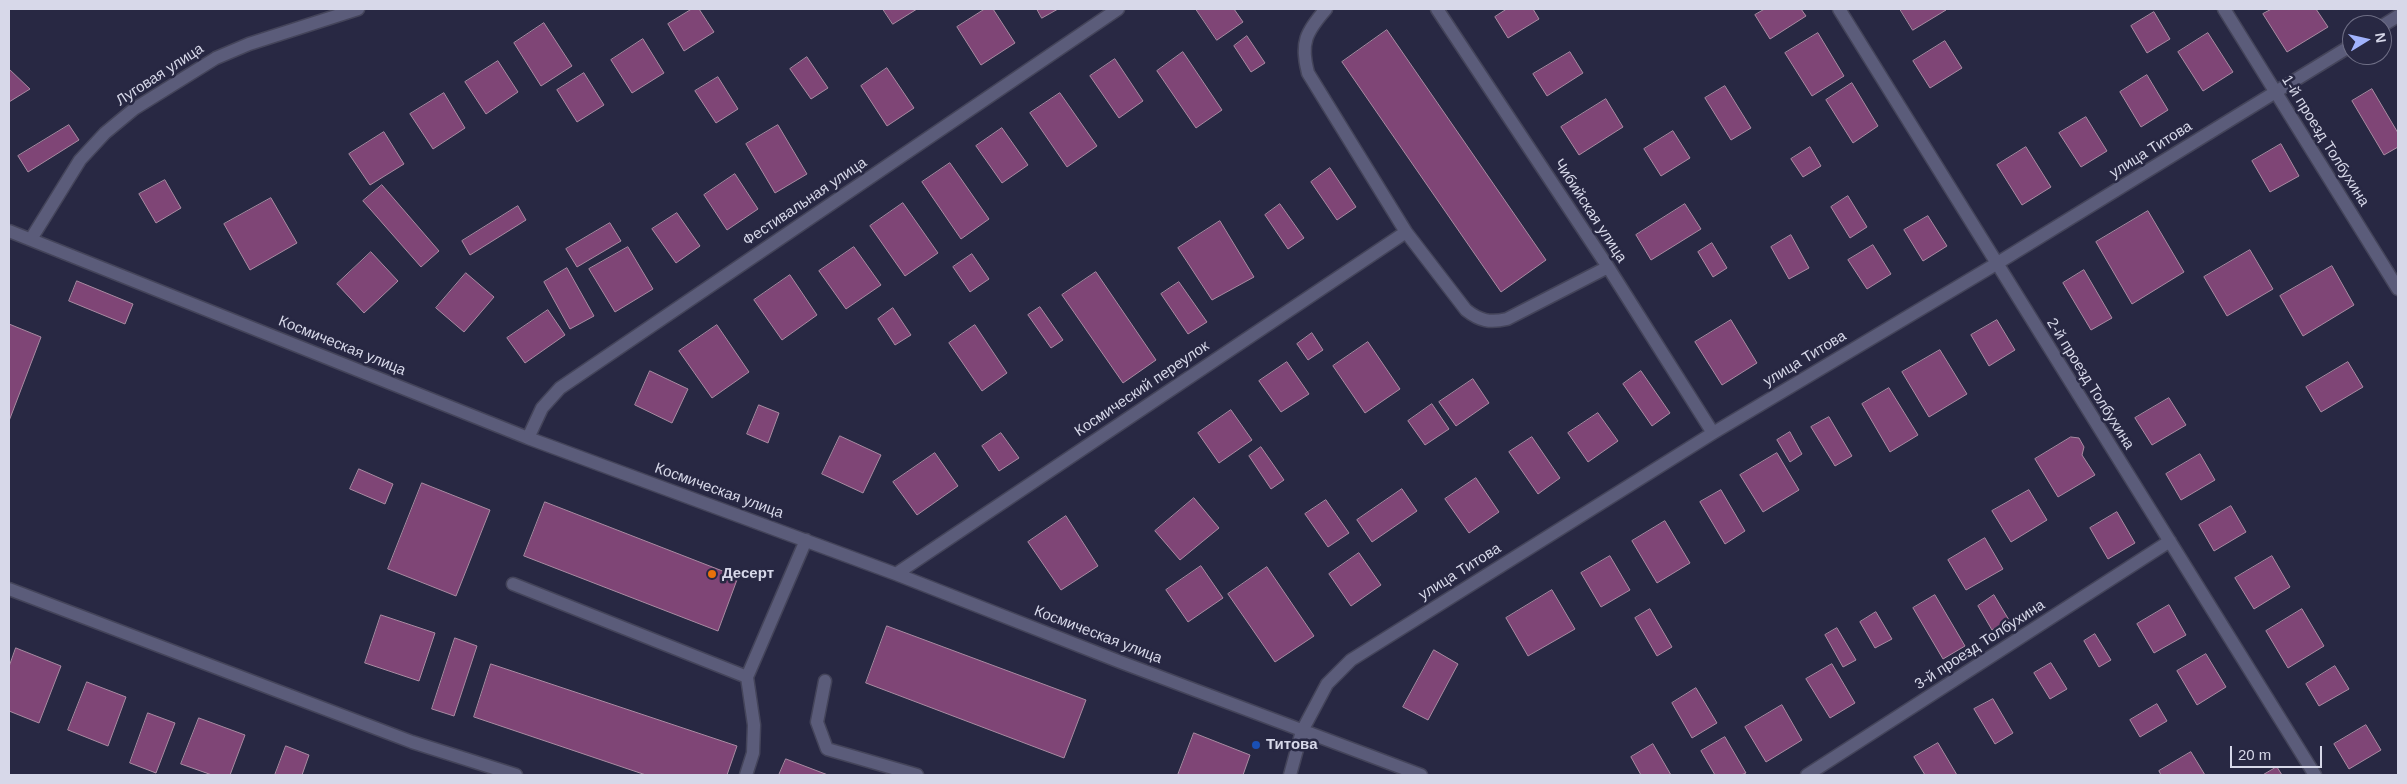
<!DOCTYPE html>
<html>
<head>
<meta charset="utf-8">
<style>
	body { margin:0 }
	#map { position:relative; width:2407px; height:784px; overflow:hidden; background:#282843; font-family:Helvetica,sans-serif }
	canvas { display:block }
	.frame { position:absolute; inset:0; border:10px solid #d7d8e9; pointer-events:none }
	.north { position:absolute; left:2342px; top:15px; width:50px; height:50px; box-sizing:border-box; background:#282843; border:1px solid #6e6e85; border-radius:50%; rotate:81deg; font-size:14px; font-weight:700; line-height:20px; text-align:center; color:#d7d8e9 }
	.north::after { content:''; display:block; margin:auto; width:18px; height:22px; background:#a1b3fd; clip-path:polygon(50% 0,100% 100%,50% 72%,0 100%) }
	.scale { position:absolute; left:2230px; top:746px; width:92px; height:22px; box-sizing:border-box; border:2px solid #d7d8e9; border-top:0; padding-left:6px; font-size:15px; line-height:18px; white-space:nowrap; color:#d7d8e9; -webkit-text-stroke:4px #282843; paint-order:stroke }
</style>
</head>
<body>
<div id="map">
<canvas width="2407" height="784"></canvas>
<div class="frame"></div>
<div class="north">N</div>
<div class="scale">20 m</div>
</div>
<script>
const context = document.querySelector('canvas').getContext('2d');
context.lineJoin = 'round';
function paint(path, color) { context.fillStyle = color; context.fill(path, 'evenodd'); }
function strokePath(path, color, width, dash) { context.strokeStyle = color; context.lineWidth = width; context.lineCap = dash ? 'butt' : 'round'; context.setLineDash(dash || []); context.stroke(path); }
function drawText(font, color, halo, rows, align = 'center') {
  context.font = font + ' Helvetica,sans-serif'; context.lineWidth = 5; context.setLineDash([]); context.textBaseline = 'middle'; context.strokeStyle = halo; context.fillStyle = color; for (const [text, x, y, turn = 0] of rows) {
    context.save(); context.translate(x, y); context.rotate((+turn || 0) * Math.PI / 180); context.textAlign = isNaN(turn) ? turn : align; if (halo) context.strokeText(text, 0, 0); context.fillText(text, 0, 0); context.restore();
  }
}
const building = new Path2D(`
	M 692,9 L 699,9 L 714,32 L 684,51 L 668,24 Z
	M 883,9 L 917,9 L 893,24 Z
	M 985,9 L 993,9 L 1015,43 L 981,65 L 957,27 Z
	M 1037,9 L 1058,9 L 1042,18 Z
	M 1196,9 L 1234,9 L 1243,22 L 1217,40 Z
	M 1507,9 L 1533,9 L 1539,19 L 1508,38 L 1495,17 Z
	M 1765,9 L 1801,9 L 1806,16 L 1770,39 L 1755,15 Z
	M 1900,9 L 1945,9 L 1946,10 L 1913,30 Z
	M 2272,9 L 2316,9 L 2328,27 L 2287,52 L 2263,14 Z
	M 2154,12 L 2170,39 L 2147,53 L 2131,26 Z
	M 544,23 L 572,66 L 541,86 L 514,43 Z
	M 1387,30 L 1546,260 L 1501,292 L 1342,62 Z
	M 1818,33 L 1844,76 L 1812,96 L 1785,53 Z
	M 2208,33 L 2233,72 L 2203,91 L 2178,52 Z
	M 1247,36 L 1265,63 L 1251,72 L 1234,46 Z
	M 643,39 L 664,73 L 632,93 L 611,60 Z
	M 1945,41 L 1962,68 L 1930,88 L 1913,61 Z
	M 1183,52 L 1222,110 L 1196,128 L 1157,71 Z
	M 1570,52 L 1583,73 L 1547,96 L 1533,74 Z
	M 807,57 L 828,88 L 811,99 L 790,69 Z
	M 1115,59 L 1143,101 L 1119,118 L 1090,76 Z
	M 498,61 L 518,92 L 486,114 L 465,82 Z
	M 887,68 L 914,108 L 887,126 L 861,86 Z
	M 9,69 L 30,89 L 9,102 Z
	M 584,73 L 604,105 L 577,122 L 557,90 Z
	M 2147,75 L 2168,110 L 2141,127 L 2120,92 Z
	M 718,77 L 738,109 L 716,123 L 695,91 Z
	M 1852,83 L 1878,126 L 1853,143 L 1826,100 Z
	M 1725,86 L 1751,128 L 1731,140 L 1705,98 Z
	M 2372,89 L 2398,133 L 2398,147 L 2384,155 L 2352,101 Z
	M 444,93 L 465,128 L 433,149 L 410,114 Z
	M 1060,93 L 1097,146 L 1067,167 L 1030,113 Z
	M 1606,99 L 1623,127 L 1579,155 L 1561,127 Z
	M 2086,117 L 2107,151 L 2081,167 L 2059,133 Z
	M 69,125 L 79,140 L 28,172 L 18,156 Z
	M 778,125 L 807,174 L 775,193 L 746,144 Z
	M 1002,128 L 1028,165 L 1002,183 L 976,146 Z
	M 1673,131 L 1690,158 L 1661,176 L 1644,149 Z
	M 384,132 L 404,164 L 370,185 L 349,154 Z
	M 2281,144 L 2299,176 L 2270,192 L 2252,161 Z
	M 1810,147 L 1821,166 L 1803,177 L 1791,159 Z
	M 2026,147 L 2051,187 L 2022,205 L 1997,165 Z
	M 950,163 L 989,219 L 961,239 L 922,182 Z
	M 1330,168 L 1356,207 L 1337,220 L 1311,182 Z
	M 735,174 L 758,209 L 727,230 L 704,195 Z
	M 165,180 L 181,208 L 156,223 L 139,194 Z
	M 382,185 L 439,251 L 421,267 L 363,201 Z
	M 1848,196 L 1867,227 L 1850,238 L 1831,207 Z
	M 271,198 L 297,243 L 250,270 L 224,224 Z
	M 903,203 L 938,253 L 905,276 L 870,226 Z
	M 1280,204 L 1304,238 L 1288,249 L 1265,215 Z
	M 1685,204 L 1701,229 L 1651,260 L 1636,235 Z
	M 518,206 L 526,220 L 470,255 L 462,241 Z
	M 2148,211 L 2184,272 L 2132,304 L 2096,242 Z
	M 677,213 L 700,246 L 676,263 L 652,229 Z
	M 1928,216 L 1947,246 L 1923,261 L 1904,230 Z
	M 1220,221 L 1254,277 L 1212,300 L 1178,248 Z
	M 610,223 L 621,241 L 577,267 L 566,249 Z
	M 1791,235 L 1809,268 L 1789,279 L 1771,247 Z
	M 1712,243 L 1727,268 L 1713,277 L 1698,252 Z
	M 1873,245 L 1891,274 L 1867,289 L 1848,260 Z
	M 628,247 L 653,289 L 615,312 L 589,269 Z
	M 854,247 L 881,285 L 846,309 L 819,271 Z
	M 2250,250 L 2273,289 L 2227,316 L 2204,277 Z
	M 371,252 L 398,281 L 364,313 L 337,284 Z
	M 972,254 L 989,279 L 970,292 L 953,267 Z
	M 2332,266 L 2354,305 L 2303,336 L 2280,296 Z
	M 567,268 L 594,316 L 570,329 L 544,282 Z
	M 2084,270 L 2112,318 L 2091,330 L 2063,283 Z
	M 1096,272 L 1156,360 L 1123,383 L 1062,295 Z
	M 466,273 L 494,297 L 464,332 L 436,308 Z
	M 790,275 L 817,315 L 782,340 L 754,300 Z
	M 77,281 L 133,304 L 125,324 L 69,301 Z
	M 1179,282 L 1207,322 L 1188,334 L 1161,294 Z
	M 1040,307 L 1063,340 L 1051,348 L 1028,315 Z
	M 893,308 L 911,335 L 895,345 L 878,319 Z
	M 548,310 L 565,335 L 525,363 L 507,338 Z
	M 1731,320 L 1757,363 L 1722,385 L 1695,342 Z
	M 1997,320 L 2015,350 L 1989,366 L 1971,335 Z
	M 9,324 L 41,337 L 9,421 Z
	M 717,325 L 749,372 L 712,398 L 679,351 Z
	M 975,325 L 1007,373 L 982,391 L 949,343 Z
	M 1312,333 L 1323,350 L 1308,360 L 1297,344 Z
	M 1368,342 L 1400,389 L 1365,413 L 1333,366 Z
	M 1940,350 L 1967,394 L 1929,417 L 1902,372 Z
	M 1287,362 L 1309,394 L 1281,412 L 1259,381 Z
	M 2348,362 L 2363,387 L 2321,412 L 2306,387 Z
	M 650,371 L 688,389 L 672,423 L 635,405 Z
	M 1641,371 L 1670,413 L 1652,426 L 1623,384 Z
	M 1473,379 L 1489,403 L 1456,426 L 1439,402 Z
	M 1889,388 L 1918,435 L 1890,452 L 1862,404 Z
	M 2169,398 L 2186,425 L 2152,445 L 2135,418 Z
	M 1432,404 L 1449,429 L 1425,445 L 1408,421 Z
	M 759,405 L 779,413 L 768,443 L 747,434 Z
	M 1231,410 L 1252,440 L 1219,463 L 1198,433 Z
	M 1598,413 L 1618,441 L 1588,462 L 1568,433 Z
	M 1829,417 L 1852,456 L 1835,466 L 1811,427 Z
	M 1790,432 L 1802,454 L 1790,462 L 1777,440 Z
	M 1001,433 L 1019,458 L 999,471 L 982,446 Z
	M 840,436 L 881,455 L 863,493 L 822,474 Z
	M 1532,437 L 1560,478 L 1538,494 L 1509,452 Z
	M 2071,437 L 2079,438 L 2084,447 L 2082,455 L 2095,475 L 2058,497 L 2035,459 Z
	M 1261,447 L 1284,480 L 1271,489 L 1249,456 Z
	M 935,453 L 958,486 L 917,515 L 893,482 Z
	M 1777,453 L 1799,490 L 1763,512 L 1740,475 Z
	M 2200,454 L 2215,480 L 2181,500 L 2166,474 Z
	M 359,469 L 393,484 L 385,504 L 350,489 Z
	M 1476,478 L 1499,512 L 1469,533 L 1445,499 Z
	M 422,483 L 490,510 L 456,596 L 388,569 Z
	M 1402,489 L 1417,511 L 1372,542 L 1357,520 Z
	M 1721,490 L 1745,531 L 1725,544 L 1700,502 Z
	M 2029,490 L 2047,520 L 2011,542 L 1992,511 Z
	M 1194,498 L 1219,528 L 1180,560 L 1155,531 Z
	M 1326,500 L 1349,533 L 1328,547 L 1305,514 Z
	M 545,502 L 738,577 L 718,631 L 524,556 Z
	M 2231,506 L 2246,532 L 2214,551 L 2199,525 Z
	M 2117,512 L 2135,543 L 2108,559 L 2090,528 Z
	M 1066,516 L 1098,566 L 1061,590 L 1028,542 Z
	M 1665,521 L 1690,563 L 1657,583 L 1632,541 Z
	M 1985,538 L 2003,569 L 1966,590 L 1948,560 Z
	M 1359,553 L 1381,585 L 1351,606 L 1329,574 Z
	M 1610,556 L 1630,590 L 1601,607 L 1581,573 Z
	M 2272,556 L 2290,587 L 2254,609 L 2235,578 Z
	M 1201,566 L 1223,598 L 1188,622 L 1166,590 Z
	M 1267,567 L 1314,636 L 1275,662 L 1228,594 Z
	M 1552,590 L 1575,629 L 1528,656 L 1506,618 Z
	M 1935,595 L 1965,646 L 1943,659 L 1913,608 Z
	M 1994,595 L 2009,620 L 1992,630 L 1978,606 Z
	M 2169,605 L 2186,635 L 2154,653 L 2137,624 Z
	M 1650,609 L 1672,647 L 1657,656 L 1635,618 Z
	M 2302,609 L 2324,646 L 2288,668 L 2266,631 Z
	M 1876,612 L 1892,639 L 1875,648 L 1860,622 Z
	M 381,615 L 435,633 L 419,681 L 365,663 Z
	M 887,626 L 1086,700 L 1064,758 L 866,683 Z
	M 1837,628 L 1856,660 L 1843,667 L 1825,635 Z
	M 2095,634 L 2111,660 L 2099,667 L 2084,641 Z
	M 455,638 L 477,646 L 454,716 L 432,709 Z
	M 16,648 L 61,666 L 39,723 L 9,711 L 9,667 Z
	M 1434,650 L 1458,664 L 1428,720 L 1403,707 Z
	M 2206,654 L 2226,687 L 2197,705 L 2177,671 Z
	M 2051,663 L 2067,689 L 2050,699 L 2034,673 Z
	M 491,664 L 737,746 L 727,775 L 646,775 L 474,717 Z
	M 1832,664 L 1855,703 L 1830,718 L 1806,679 Z
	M 2335,666 L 2349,689 L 2319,706 L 2306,684 Z
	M 87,682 L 126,697 L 108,746 L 68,730 Z
	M 1696,688 L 1717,723 L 1692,738 L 1672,703 Z
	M 1993,699 L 2013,733 L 1995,744 L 1974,709 Z
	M 2157,704 L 2167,721 L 2140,737 L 2130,720 Z
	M 1782,705 L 1802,740 L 1766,762 L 1745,727 Z
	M 148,713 L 175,723 L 156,773 L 130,763 Z
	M 199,718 L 245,735 L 230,775 L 212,775 L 181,764 Z
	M 2366,725 L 2381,750 L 2349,769 L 2334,744 Z
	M 1194,733 L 1250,755 L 1243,775 L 1178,775 Z
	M 1725,737 L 1746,773 L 1741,775 L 1715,775 L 1701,751 Z
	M 1938,743 L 1957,775 L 1925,775 L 1914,757 Z
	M 1653,744 L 1671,775 L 1641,775 L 1631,757 Z
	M 286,746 L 309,755 L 302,775 L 275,775 Z
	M 2191,752 L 2205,775 L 2161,775 L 2159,771 Z
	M 786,759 L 828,775 L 779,775 Z
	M 2277,767 L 2282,775 L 2263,775 Z`);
const minor = new Path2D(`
	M 1326,9 C 1306,32 1300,43 1308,73 L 1406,232 L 1466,310 C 1480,321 1490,323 1507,319 L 1608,267
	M 1437,9 L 1608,267 L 1713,433
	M 1839,9 L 2315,775
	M 2224,9 L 2398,289
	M 2382,26 L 2398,16
	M 9,231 L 528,438 L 896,574 L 1123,663 L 1421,775
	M 31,239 L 80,160 L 105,133 L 134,109 L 216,58 L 249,44 L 358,9
	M 528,438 L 542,408 L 560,388 L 1118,9
	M 896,574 L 1406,232
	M 513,584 L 747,677
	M 9,589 L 412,742 L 516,775
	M 825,681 L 817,722 L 827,749 L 917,775
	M 746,775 L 753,753 L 754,725 L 747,677 L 806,540
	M 1290,775 L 1302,731 L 1327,684 L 1351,660 L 1713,433 L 1996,264 L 2352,45
	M 1807,775 L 2170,541`);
const markers = [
	[712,574,5,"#e8710a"],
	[1256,745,5,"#1a4fb4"]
];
const streetNames = [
	["Луговая улица",160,75,-33],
	["1-й проезд Толбухина",2325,141,58],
	["улица Титова",2151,150,-32],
	["Фестивальная улица",805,202,-34],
	["Чибийская улица",1590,211,57],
	["Космическая улица",342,346,22],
	["улица Титова",1805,359,-31],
	["2-й проезд Толбухина",2090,384,58],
	["Космический переулок",1142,389,-34],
	["Космическая улица",719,491,20],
	["улица Титова",1460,572,-32],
	["Космическая улица",1098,635,21],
	["3-й проезд Толбухина",1980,645,-33]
];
const poiNames = [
	["Десерт",722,574],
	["Титова",1266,745]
];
paint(building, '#7f4576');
strokePath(building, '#a98ba2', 1);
strokePath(minor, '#44445a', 15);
strokePath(minor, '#5b5c7a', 12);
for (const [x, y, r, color] of markers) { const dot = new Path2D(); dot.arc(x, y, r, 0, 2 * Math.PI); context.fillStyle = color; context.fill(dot); strokePath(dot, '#282843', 2); }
drawText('15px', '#d7d8e9', '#282843', streetNames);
drawText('bold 15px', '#d7d8e9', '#282843', poiNames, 'left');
</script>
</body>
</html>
